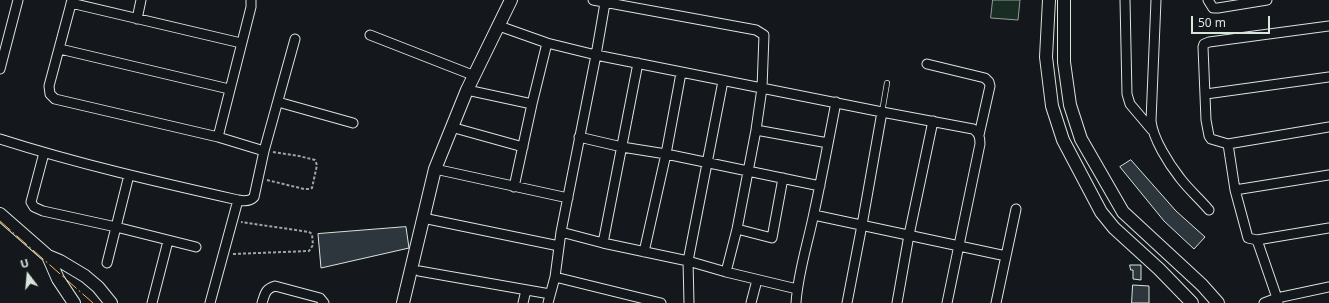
<!DOCTYPE html>
<html>
<head>
<meta charset="utf-8">
<style>
	body { margin:0 }
	#map { position:relative; width:1329px; height:303px; overflow:hidden; background:#14181c; font-family:"Noto Sans",sans-serif }
	canvas { display:block }
	.north { position:absolute; left:8px; top:255px; width:40px; height:40px; -webkit-text-stroke:3px #14181c; paint-order:stroke; rotate:344deg; font-size:11px; font-weight:700; line-height:16px; text-align:center; color:#d8e6dc }
	.north::after { content:''; display:block; margin:auto; width:14px; height:18px; background:#d8e6dc; clip-path:polygon(50% 0,100% 100%,50% 72%,0 100%) }
	.scale { position:absolute; left:1191px; top:16px; width:79px; height:18px; box-sizing:border-box; border:2px solid #d8e6dc; border-top:0; padding-left:5px; font-size:12px; line-height:14px; white-space:nowrap; color:#d8e6dc; -webkit-text-stroke:3px #14181c; paint-order:stroke }
</style>
</head>
<body>
<div id="map">
<canvas width="1329" height="303"></canvas>
<div class="north">U</div>
<div class="scale">50 m</div>
</div>
<script>
const context = document.querySelector('canvas').getContext('2d');
context.lineJoin = 'round';
function paint(path, color) { context.fillStyle = color; context.fill(path, 'evenodd'); }
function strokePath(path, color, width, dash) { context.strokeStyle = color; context.lineWidth = width; context.lineCap = dash ? 'butt' : 'round'; context.setLineDash(dash || []); context.stroke(path); }
const green = new Path2D(`
	M 993,0 L 1020,0 L 1018,20 L 991,18 Z`);
const building = new Path2D(`
	M 1131,160 L 1176,211 L 1205,237 L 1194,249 L 1164,221 L 1120,167 Z
	M 406,227 L 409,248 L 321,268 L 318,234 Z
	M 1130,265 L 1141,265 L 1141,280 L 1133,279 L 1133,270 L 1131,270 Z
	M 1133,285 L 1149,286 L 1149,303 L 1132,303 Z`);
const path = new Path2D(`
	M 267,180 L 304,189 L 309,189 L 312,188 L 317,165 L 315,160 L 299,156 L 273,152
	M 233,254 L 309,251 L 313,245 L 312,234 L 309,232 L 241,222`);
const service = new Path2D(`
	M 882,112 L 887,83`);
const minor = new Path2D(`
	M 72,0 L 49,86 L 50,94 L 55,99 L 218,137 L 264,151
	M 593,0 L 756,30 L 764,35 L 762,88 L 756,130 L 737,229 L 726,272
	M 1125,0 L 1127,94 L 1130,104 L 1152,130
	M 1156,0 L 1151,121 C 1153,139 1169,164 1180,178 C 1189,190 1200,199 1209,210
	M 1208,0 L 1213,8 L 1218,8 L 1267,0
	M 71,3 L 241,43
	M 137,19 L 141,0
	M 499,26 L 547,43 L 596,55 L 882,112 L 973,129 C 979,133 980,137 980,144 L 947,303
	M 1329,26 L 1209,42 L 1204,44 L 1203,47 L 1206,120 L 1209,136 L 1211,139 L 1228,144 L 1329,127
	M 370,35 L 475,76
	M 60,49 L 229,89
	M 927,64 L 985,78 L 989,82 L 990,86 L 979,135
	M 0,69 L 18,0
	M 467,90 L 532,104
	M 1206,94 L 1329,77
	M 278,102 L 353,123
	M 451,127 L 523,147
	M 756,130 L 828,143
	M 218,137 L 251,7 L 251,0
	M 579,137 L 622,147 L 666,154 L 820,186
	M 0,139 C 78,164 158,182 238,200
	M 1228,144 L 1235,190 L 1248,238 L 1257,240 L 1329,228
	M 44,153 L 31,202 L 34,207 L 43,211 L 116,227 L 196,247
	M 435,169 L 568,198
	M 514,187 L 532,104 L 547,43
	M 1235,190 L 1329,175
	M 814,215 L 1006,256
	M 423,218 L 559,246
	M 737,229 L 772,238 L 783,178
	M 561,232 L 603,243 L 688,261 L 726,272 L 797,289
	M 1257,240 L 1277,298 L 1278,303
	M 603,243 L 638,63
	M 644,252 L 666,154 L 681,73
	M 107,263 L 129,175
	M 419,271 L 550,294
	M 555,277 L 661,303
	M 152,303 L 168,241
	M 210,303 L 238,200 C 243,201 250,202 254,197 L 264,151 L 295,39
	M 262,303 C 265,294 265,289 275,286 L 320,298 L 324,303
	M 523,303 L 526,290
	M 548,303 L 555,277 L 561,232 L 596,55 L 605,3
	M 689,303 L 688,261 L 723,81
	M 751,303 L 757,280
	M 796,303 C 798,272 808,243 814,213 C 822,176 829,139 836,102
	M 847,303 L 862,225 L 882,112
	M 897,303 L 909,235 L 933,121
	M 996,303 L 1016,209
	M 1264,303 L 1277,298 L 1329,287`);
const tertiary = new Path2D(`
	M 1049,0 L 1046,57 L 1052,106 L 1063,140 L 1101,212 L 1114,228 L 1159,269 L 1192,303
	M 1064,0 L 1064,62 L 1070,105 L 1081,139 L 1123,212 L 1202,285 L 1218,303
	M 0,214 L 48,256 L 60,261 L 85,276 L 98,287 L 111,303
	M 48,256 L 58,279 L 74,303
	M 403,303 L 435,169 L 467,90 L 511,0`);
const power = new Path2D(`
	M 0,221 L 93,303`);
paint(green, '#1a2d24');
strokePath(green, '#939e99', 1);
paint(building, '#2c363c');
strokePath(building, '#d8e6dc', 1);
strokePath(service, '#d8e6dc', 6);
strokePath(minor, '#d8e6dc', 11);
strokePath(tertiary, '#d8e6dc', 14);
strokePath(path, '#9da8a2', 2, [3, 2]);
strokePath(service, '#14181c', 4.5);
strokePath(minor, '#14181c', 9);
strokePath(tertiary, '#14181c', 12);
strokePath(power, '#ffb74d', 1, [14, 3, 2, 3]);
</script>
</body>
</html>
